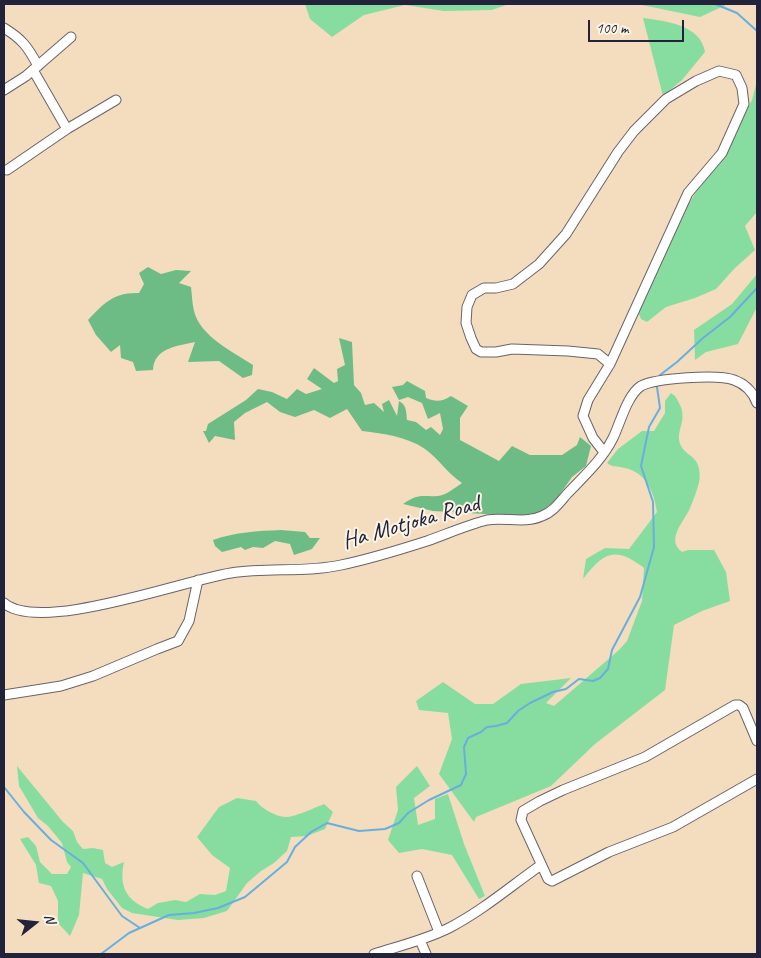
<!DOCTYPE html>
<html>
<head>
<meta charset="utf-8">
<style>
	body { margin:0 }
	#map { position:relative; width:761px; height:958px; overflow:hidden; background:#f3ddbe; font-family:Caveat,sans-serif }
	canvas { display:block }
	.frame { position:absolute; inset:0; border:5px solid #22223b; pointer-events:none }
	.north { position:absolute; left:10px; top:898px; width:50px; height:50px; -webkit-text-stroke:4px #fcf5e5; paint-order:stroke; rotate:74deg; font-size:14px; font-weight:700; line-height:20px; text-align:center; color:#22223b }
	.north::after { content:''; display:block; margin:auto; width:18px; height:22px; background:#22223b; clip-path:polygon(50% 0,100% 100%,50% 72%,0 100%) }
	.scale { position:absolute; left:588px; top:20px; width:96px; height:22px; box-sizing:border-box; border:2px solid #22223b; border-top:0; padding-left:6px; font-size:15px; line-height:18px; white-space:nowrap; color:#22223b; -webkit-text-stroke:4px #fcf5e5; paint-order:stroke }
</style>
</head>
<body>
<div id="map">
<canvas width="761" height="958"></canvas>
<div class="frame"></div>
<div class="north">N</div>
<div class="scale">100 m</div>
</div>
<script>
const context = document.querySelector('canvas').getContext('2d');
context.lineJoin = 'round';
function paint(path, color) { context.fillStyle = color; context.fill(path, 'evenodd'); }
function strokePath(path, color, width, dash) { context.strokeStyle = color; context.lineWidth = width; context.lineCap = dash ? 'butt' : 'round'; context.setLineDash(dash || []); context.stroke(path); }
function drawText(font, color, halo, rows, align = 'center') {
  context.font = font + ' Caveat,sans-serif'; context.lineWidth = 4; context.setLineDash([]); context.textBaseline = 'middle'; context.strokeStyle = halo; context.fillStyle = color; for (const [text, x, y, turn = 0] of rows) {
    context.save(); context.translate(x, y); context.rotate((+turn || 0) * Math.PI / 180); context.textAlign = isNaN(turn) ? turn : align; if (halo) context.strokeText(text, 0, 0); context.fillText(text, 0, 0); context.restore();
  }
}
const green = new Path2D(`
	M 305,4 L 509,4 L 492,10 L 444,11 L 405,5 L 364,15 L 332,37 L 310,19 Z
	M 637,4 L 728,4 L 700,17 Z
	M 643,18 C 666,21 701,25 705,52 L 682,80 L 663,96 Z
	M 757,81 L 757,212 L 745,226 L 755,250 L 734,269 L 716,289 L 695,298 L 666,307 L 647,322 L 641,319 L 638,312 L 681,216 L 698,189 L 721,162 L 752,100 Z
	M 757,274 L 757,307 L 738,344 L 706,352 L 695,360 L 694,330 L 732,304 Z
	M 671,393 C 676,396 677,399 680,405 C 688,422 674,431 681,446 C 684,452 691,455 695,460 C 700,465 701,479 698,486 C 696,493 693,501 690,508 C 685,521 665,539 682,552 L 688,550 L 714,550 L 726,572 L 730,601 L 702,611 L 674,625 L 665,690 L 595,744 L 551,786 L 476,817 L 474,822 L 439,774 L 452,739 L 448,713 L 419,710 L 416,701 L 443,682 L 475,704 L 493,704 L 521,684 L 571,678 L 546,703 L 554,706 L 619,650 L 627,641 L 642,601 L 644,568 C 615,546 604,552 583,579 L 586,559 L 605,548 L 629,549 L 657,512 C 654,493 647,473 625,468 C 618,466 613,468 607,463 L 618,449 L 642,431 L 654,431 L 665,413 L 665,401 Z
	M 17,766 L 63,822 L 73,831 L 77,842 L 83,849 L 93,848 L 103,850 L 105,863 L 112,867 L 124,862 C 119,885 125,900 148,909 L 158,903 L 175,900 L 186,902 L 200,894 L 215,895 L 226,891 L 230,868 L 212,855 L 197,837 L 219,807 L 237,798 L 256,801 C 262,809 276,817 287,817 C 294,817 317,807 324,804 L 333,812 L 325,829 L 307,836 L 291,837 L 287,851 L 274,863 L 261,871 L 247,883 L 227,911 L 204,918 L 178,920 L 132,913 L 122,908 L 107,889 L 102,879 L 83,873 L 79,915 L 70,936 L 58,923 L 58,901 L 51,886 L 39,883 L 36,865 L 20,839 L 28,837 L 36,846 L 40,862 L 52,874 L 67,874 L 71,867 L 67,862 L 62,843 L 48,826 L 38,818 L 19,786 Z
	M 417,766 L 430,786 L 414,798 L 418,825 L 435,819 L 435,799 L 448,794 L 464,844 L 485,896 L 479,899 L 452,855 L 422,849 L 399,853 L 388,840 L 398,810 L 396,787 Z`);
const forest = new Path2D(`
	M 148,267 L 161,274 L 176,270 L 191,271 L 179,283 L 191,287 C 192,295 192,303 194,311 C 200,336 233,352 253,365 L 252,375 L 243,378 L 219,361 L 188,362 L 195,342 C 177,346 154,348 153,370 L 136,371 L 133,362 L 121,358 L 120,345 L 111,352 L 96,335 L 88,320 C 104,303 114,292 139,293 L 144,284 L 139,273 Z
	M 339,338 L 352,342 L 354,385 L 361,393 L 365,405 L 374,403 L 384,412 L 382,404 L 389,400 L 397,416 L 399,401 C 407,405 406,412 407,420 L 416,422 L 426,430 L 431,427 L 440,435 L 443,429 L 440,413 L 428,419 L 422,403 L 408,397 L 399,400 L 392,387 L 403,385 L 407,381 L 425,391 L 426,398 C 436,402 441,402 451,396 L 468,406 L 460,418 L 460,440 L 499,461 L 512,446 L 530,455 L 562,455 L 577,445 L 580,437 L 591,446 L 586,466 L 572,477 L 556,500 L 539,513 L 520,516 L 433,511 L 403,504 C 420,493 420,497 438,496 C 445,496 456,487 462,483 C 448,474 439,459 425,449 C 406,436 384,434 362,431 L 347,409 L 330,418 L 314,410 L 295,417 L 280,412 L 267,402 L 245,413 L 234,422 L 235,440 L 215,436 L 209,443 L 203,431 L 206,431 L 208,424 L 246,400 L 258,389 L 272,392 L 287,399 L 297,389 L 306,394 L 322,389 L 307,379 L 314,368 L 334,383 L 338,381 L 337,369 L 345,365 Z
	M 281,530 L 305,532 L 310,538 L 320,538 L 312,549 L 294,555 L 290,544 L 275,541 L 263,548 L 253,547 L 245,550 L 241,547 L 222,552 L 215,546 L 213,540 C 236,532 257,531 281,530 Z`);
const stream = new Path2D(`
	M 715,4 L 737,13 L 757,31
	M 660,375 L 677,362 L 703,338 L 730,317 L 757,288
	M 4,787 L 24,812 L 51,840 L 83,863 L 122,916 L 140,928
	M 101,954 L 129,933 L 169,915 L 194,913 L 218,908 L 245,897 L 287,862 L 295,847 L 311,832 L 327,823 L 359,831 L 385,829 L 399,823 L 408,813 L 429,800 L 461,785 L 466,774 L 464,747 L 468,738 L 481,732 L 487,727 L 496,726 L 507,723 L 518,711 L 530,703 L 553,692 L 566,689 L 579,679 L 593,681 L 600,678 L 608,669 L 612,650 L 640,597 L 654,547 L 653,502 L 641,466 L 649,427 L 660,408 L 657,387`);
const minor = new Path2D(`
	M 4,28 C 22,39 28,47 38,66
	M 33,70 L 67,129 L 116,100
	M 4,90 L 26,76 L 71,37
	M 7,170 L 67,129
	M 604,452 L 593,438 L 583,416 L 588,400 L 610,364 L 688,193 L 722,153 L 744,104 L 742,88 L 736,75 L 719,71 L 696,81 L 666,99 L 634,131 L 618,152 L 566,234 L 539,264 L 513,284 L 496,288 L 484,288 L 472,295 L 467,307 L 466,323 L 471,338 L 476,349 L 481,352 L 496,352 L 512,349 L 568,351 L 598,354 L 610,364
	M 4,603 C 40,634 185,580 231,573 C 268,567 305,573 341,565 C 370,559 399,550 427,541 C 447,534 467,525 487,520 C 505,517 525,524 542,516 C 553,512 560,502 567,494 C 584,476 602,460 613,438 C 620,424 627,395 641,386 C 656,378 718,374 734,380 C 745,384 753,392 757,403
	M 4,695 L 61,686 L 93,676 L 157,649 L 178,641 L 189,621 L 198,580
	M 757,741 L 743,708 L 739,705 L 735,705 L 645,757 L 563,790 L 540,801 L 523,811 L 521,820 L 548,879 L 552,881 L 609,852 L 673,827 L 757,779
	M 417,876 L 439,932
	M 420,940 L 426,954
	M 374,954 C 399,946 425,940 449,928 C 482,911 511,886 541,865`);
const streetNames = [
	["Ha Motjoka Road",411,523,-16]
];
paint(green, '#87dda0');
paint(forest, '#6dbc86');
strokePath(stream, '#66afde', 2);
strokePath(minor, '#6b6369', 11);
strokePath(minor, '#fff', 9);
drawText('24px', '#22223b', '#fcf5e5', streetNames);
</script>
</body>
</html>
